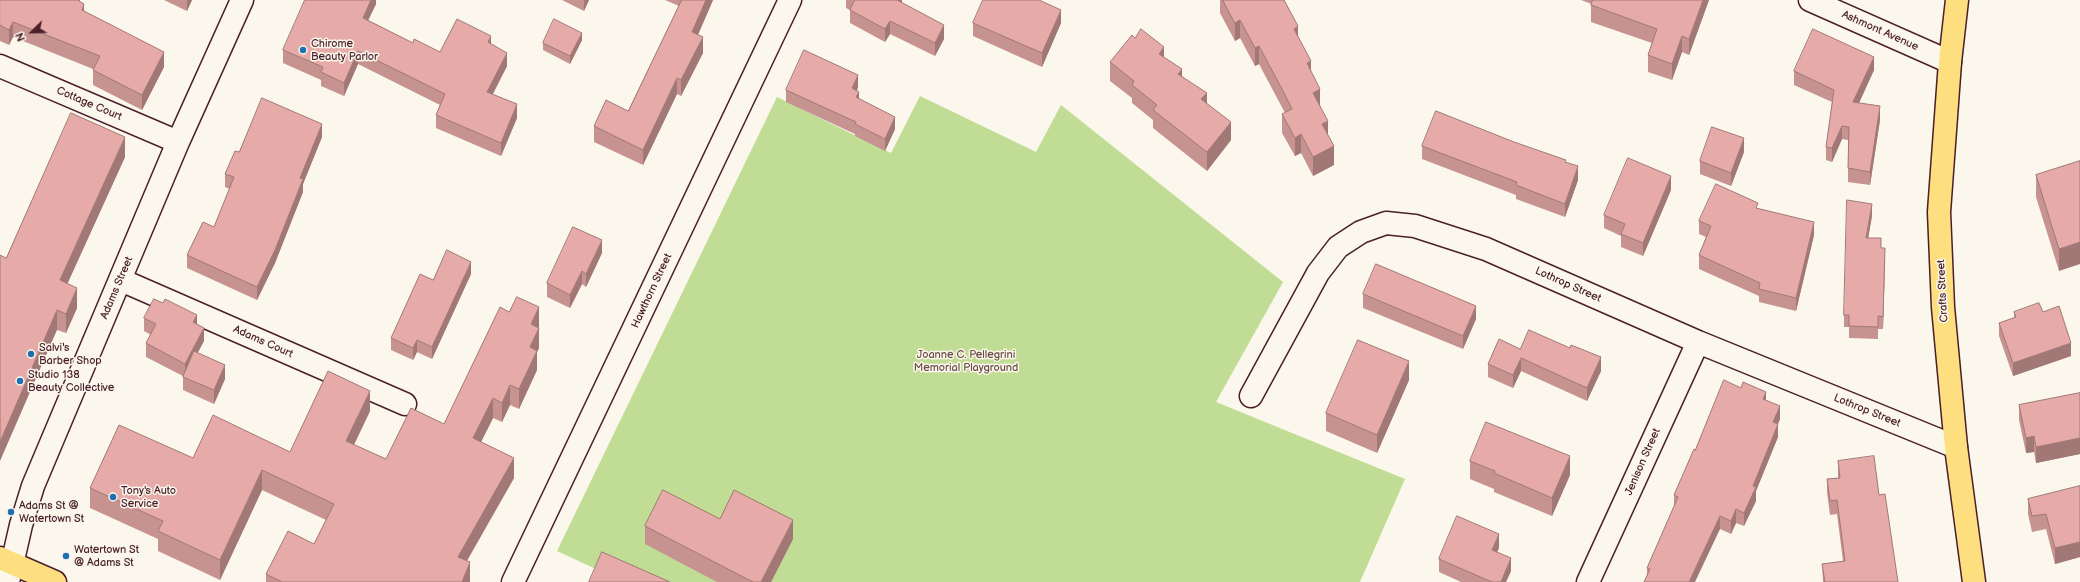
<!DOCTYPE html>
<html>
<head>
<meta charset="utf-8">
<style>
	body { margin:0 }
	#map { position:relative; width:2080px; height:582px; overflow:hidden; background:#fbf7ec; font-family:"Balsamiq Sans",sans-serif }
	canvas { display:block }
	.north { position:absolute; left:12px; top:12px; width:40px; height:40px; -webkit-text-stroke:3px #fbf7ec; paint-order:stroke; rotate:247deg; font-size:11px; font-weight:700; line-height:16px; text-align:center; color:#4a1f2b }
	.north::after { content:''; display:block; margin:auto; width:14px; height:18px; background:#4a1f2b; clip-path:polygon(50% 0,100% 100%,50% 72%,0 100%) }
</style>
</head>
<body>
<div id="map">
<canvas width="2080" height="582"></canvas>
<div class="north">N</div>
</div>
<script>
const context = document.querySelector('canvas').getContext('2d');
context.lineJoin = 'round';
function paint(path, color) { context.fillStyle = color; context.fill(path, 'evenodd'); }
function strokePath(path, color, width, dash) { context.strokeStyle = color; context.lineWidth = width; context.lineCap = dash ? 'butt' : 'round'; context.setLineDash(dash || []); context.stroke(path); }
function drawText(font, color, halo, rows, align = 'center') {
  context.font = font + ' "Balsamiq Sans",sans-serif'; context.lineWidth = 3; context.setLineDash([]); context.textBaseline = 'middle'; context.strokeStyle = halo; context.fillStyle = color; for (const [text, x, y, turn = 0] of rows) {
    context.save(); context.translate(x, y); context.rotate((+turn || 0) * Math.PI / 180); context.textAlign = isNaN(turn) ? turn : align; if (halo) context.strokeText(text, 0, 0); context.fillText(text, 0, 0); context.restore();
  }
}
const green = new Path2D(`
	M 920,96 L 1036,152 L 1061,105 L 1283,282 L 1216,402 L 1405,479 L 1360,582 L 624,582 L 557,551 L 777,97 L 891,153 Z`);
const minor = new Path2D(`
	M 1810,0 L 1950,62
	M 0,66 L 178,142
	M 121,280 L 405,404
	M 1251,396 L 1318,273 L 1338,247 L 1361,232 L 1386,223 L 1415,226 L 1486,249 L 1698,342 L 1956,447
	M 8,582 L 21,525 L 33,486 L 178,142 L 242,0
	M 513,582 L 790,0
	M 1588,582 L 1698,342`);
const major = new Path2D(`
	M 1957,0 L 1950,62 L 1939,212 L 1943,307 L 1956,447 L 1974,582
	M 0,558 L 55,582`);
const wall = new Path2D(`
	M 0,0 L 80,0 L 80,2 L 84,11 L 164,67 L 142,110 L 93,85 L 93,69 L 13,37 L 9,45 L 0,41 Z
	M 164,0 L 192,0 L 187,11 Z
	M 376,0 L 376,4 L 368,20 L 413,43 L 440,52 L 491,44 L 507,66 L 493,94 L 517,118 L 501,156 L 436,128 L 436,115 L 440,105 L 358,64 L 344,96 L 321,86 L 321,80 L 283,63 L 283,50 Z
	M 562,0 L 589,0 L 584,11 Z
	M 665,0 L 713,0 L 698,35 L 703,53 L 681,96 L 677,94 L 643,165 L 594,142 L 594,126 L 628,111 L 679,6 Z
	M 846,0 L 902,0 L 902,3 L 944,39 L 935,56 L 890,34 L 885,42 L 850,23 L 850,10 L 846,8 Z
	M 1220,0 L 1284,0 L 1311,71 L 1328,136 L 1334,165 L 1313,176 L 1301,153 L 1295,156 L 1282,133 L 1282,114 L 1285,113 L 1259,64 L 1255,66 L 1240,38 L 1235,41 L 1220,13 Z
	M 1581,0 L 1709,0 L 1689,55 L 1682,52 L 1672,80 L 1648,72 L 1648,55 L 1652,43 L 1591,22 L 1591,5 L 1592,4 Z
	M 973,23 L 1061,23 L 1042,67 L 973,36 Z
	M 1135,38 L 1164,57 L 1207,103 L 1231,140 L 1207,171 L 1153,128 L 1153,120 L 1132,103 L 1132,98 L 1110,81 L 1110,62 Z
	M 582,40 L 570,64 L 543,50 L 543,43 Z
	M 1874,70 L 1859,103 L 1880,120 L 1870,185 L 1848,182 L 1848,140 L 1842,139 L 1832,162 L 1826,160 L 1826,147 L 1832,102 L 1794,85 L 1794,71 Z
	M 858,87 L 857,91 L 859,99 L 895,129 L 885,151 L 855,136 L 855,134 L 786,102 L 786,90 Z
	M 322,137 L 303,184 L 303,192 L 275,263 L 257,300 L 187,268 L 187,255 L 214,227 L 230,189 L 225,187 L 225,174 L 239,152 Z
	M 1422,146 L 1566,162 L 1578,180 L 1565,217 L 1516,199 L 1516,195 L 1422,159 Z
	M 1744,152 L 1731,186 L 1700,174 L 1700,161 Z
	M 125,157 L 67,284 L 77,308 L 66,333 L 57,330 L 6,258 Z
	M 2080,161 L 2059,271 L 2036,197 L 2036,175 Z
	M 1671,190 L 1643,256 L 1621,247 L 1621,236 L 1604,228 L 1604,215 Z
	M 1758,208 L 1814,235 L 1796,311 L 1759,302 L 1759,296 L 1699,269 L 1699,255 L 1706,237 L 1699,234 L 1699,221 Z
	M 1872,216 L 1868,238 L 1881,248 L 1885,260 L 1883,329 L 1878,329 L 1878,339 L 1849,338 L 1849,327 L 1844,327 L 1844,315 Z
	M 602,253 L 586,287 L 582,284 L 570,308 L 547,297 L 547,283 Z
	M 471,274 L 432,359 L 417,352 L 413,360 L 391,350 L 391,338 L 433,280 Z
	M 1363,294 L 1476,319 L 1463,349 L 1363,308 Z
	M 2014,312 L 2043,312 L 2071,356 L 2013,376 L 1999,336 L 1999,323 L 2014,318 Z
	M 144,318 L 197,324 L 204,341 L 197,353 L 225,379 L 214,404 L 183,390 L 183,376 L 146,357 L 146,343 L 151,335 L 144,331 Z
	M 539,327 L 539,348 L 537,352 L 537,370 L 519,409 L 510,405 L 502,422 L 493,418 L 481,442 L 514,478 L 467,561 L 470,582 L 266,582 L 266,574 L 314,544 L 326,520 L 262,490 L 220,580 L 158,551 L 158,539 L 90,508 L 90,488 L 193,458 L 290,452 L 370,411 L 354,445 L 386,459 L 444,424 Z
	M 1520,349 L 1601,371 L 1587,401 L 1521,371 L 1513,388 L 1488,377 L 1488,364 Z
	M 1409,380 L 1377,453 L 1326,431 L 1326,413 Z
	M 2080,393 L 2080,454 L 2036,463 L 2034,452 L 2026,453 L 2019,420 L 2019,405 Z
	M 1766,400 L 1780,419 L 1778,424 L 1778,437 L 1756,491 L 1756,501 L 1744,526 L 1736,523 L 1731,534 L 1720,529 L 1647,577 L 1647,568 L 1674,507 L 1674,495 L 1695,450 Z
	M 1470,461 L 1570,475 L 1552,516 L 1494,492 L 1494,489 L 1470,479 Z
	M 1838,461 L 1879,495 L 1898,582 L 1823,582 L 1822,564 L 1843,561 L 1837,514 L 1830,515 L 1827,492 L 1827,479 L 1838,478 Z
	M 2080,486 L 2080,557 L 2055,564 L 2046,529 L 2032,532 L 2028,514 L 2028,499 Z
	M 720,519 L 793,539 L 771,582 L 717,582 L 645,544 L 645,526 Z
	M 1499,548 L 1497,552 L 1511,571 L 1506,582 L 1461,582 L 1439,572 L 1439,559 Z`);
const shadedWall = new Path2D(`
	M 187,0 L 192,0 L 187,11 Z
	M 371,0 L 376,0 L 376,4 L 363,31 L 363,18 Z
	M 584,0 L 589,0 L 584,11 Z
	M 706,0 L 713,0 L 692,48 L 692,32 Z
	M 896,0 L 902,0 L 902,2 L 896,13 Z
	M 1703,0 L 1709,0 L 1689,55 L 1689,39 Z
	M 84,4 L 84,19 L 82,10 Z
	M 1061,10 L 1061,23 L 1042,67 L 1042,53 Z
	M 1240,20 L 1240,38 L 1235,41 L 1235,23 Z
	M 890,21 L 890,34 L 885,42 L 885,29 Z
	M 13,22 L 13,37 L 9,45 L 9,30 Z
	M 944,25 L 944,39 L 935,56 L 935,43 Z
	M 1298,26 L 1298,45 L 1294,29 Z
	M 582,33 L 582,40 L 570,64 L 570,56 Z
	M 491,36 L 491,50 L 488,42 Z
	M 1682,36 L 1682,52 L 1672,80 L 1672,64 Z
	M 703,37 L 703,53 L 681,96 L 681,80 Z
	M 1259,46 L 1259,64 L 1255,66 L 1255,48 Z
	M 1164,47 L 1164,66 L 1159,54 Z
	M 358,51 L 358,64 L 344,96 L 344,83 Z
	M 164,52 L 164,67 L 142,110 L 142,95 Z
	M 507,53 L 507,66 L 487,105 L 487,92 Z
	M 1874,57 L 1874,70 L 1853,116 L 1853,102 Z
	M 1311,61 L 1311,79 L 1307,63 Z
	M 1182,69 L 1182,87 L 1178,74 Z
	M 858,75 L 858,87 L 852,100 L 852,88 Z
	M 677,78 L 677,94 L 643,165 L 643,150 Z
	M 1320,89 L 1320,108 L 1313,93 Z
	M 859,92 L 859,104 L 856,97 Z
	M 1207,93 L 1207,111 L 1201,99 Z
	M 517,104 L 517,118 L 501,156 L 501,143 Z
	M 1880,106 L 1880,120 L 1870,185 L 1870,172 Z
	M 895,117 L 895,129 L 885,151 L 885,139 Z
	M 1328,121 L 1328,139 L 1322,124 Z
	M 1231,122 L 1231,140 L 1207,171 L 1207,152 Z
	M 322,124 L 322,137 L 303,184 L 303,192 L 275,263 L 257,300 L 257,287 L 300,178 Z
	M 1842,126 L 1842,139 L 1832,162 L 1832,148 Z
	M 1301,134 L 1301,153 L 1295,156 L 1295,138 Z
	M 125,137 L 125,157 L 60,300 L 60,280 Z
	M 1744,138 L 1744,152 L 1731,186 L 1731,173 Z
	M 1334,146 L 1334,165 L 1313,176 L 1313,157 Z
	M 1578,166 L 1578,180 L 1565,217 L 1565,204 Z
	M 1671,176 L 1671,190 L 1643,256 L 1643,243 Z
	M 1872,204 L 1872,216 L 1866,250 L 1866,238 Z
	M 1814,222 L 1814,235 L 1796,311 L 1796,298 Z
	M 602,240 L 602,253 L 586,287 L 586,274 Z
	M 2080,242 L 2080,264 L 2059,271 L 2059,249 Z
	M 1885,248 L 1885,260 L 1883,329 L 1883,317 Z
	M 471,262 L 471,274 L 432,359 L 432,347 Z
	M 582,271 L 582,284 L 570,308 L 570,295 Z
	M 77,288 L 77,308 L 66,333 L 66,314 Z
	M 1476,306 L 1476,319 L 1463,349 L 1463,336 Z
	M 539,307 L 539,327 L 531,344 L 531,324 Z
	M 57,310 L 57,330 L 0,461 L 0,442 Z
	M 197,315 L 197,328 L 193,322 Z
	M 204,328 L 204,341 L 185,377 L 185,364 Z
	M 539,328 L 539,348 L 537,352 L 537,370 L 519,409 L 519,389 L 530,347 Z
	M 417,340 L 417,352 L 413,360 L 413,348 Z
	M 2071,343 L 2071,356 L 2013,376 L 2013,363 Z
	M 1601,357 L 1601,371 L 1587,401 L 1587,388 Z
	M 1521,358 L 1521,371 L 1513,388 L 1513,375 Z
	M 1409,361 L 1409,380 L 1377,453 L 1377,435 Z
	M 225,365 L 225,379 L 214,404 L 214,390 Z
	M 510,385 L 510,405 L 502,422 L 502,403 Z
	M 370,391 L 370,411 L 346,461 L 346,441 Z
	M 1766,392 L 1766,406 L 1763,399 Z
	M 493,398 L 493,418 L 473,458 L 473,438 Z
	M 1780,406 L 1780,419 L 1773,435 L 1773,422 Z
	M 1778,424 L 1778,437 L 1756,491 L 1756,501 L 1744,526 L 1744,513 L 1753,486 Z
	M 2034,436 L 2034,452 L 2026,453 L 2026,438 Z
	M 2080,438 L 2080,454 L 2036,463 L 2036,447 Z
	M 1570,456 L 1570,475 L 1552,516 L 1552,498 Z
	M 514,458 L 514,478 L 458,576 L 458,557 Z
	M 262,470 L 262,490 L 220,580 L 220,560 Z
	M 1736,509 L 1736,523 L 1731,534 L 1731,521 Z
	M 1720,516 L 1720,529 L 1695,582 L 1689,582 Z
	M 793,520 L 793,539 L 771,582 L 761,582 Z
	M 1499,534 L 1499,548 L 1492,563 L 1492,550 Z
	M 2080,542 L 2080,557 L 2055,564 L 2055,548 Z
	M 1511,558 L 1511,571 L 1506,582 L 1501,582 Z
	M 470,562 L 470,582 L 462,582 Z`);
const building = new Path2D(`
	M 0,0 L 79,0 L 79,1 L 84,4 L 82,10 L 164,52 L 142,95 L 93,70 L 100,56 L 13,22 L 9,30 L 0,25 Z
	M 305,0 L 371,0 L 363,18 L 413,43 L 414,39 L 440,52 L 457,19 L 491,36 L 488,42 L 507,53 L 487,92 L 517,104 L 501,143 L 436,115 L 445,94 L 358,51 L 344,83 L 321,72 L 323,67 L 283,50 Z
	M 682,0 L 706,0 L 692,32 L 703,37 L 681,80 L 677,78 L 643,150 L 594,126 L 606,100 L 628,111 Z
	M 855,0 L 897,0 L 944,25 L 935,43 L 890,21 L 885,29 L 850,10 Z
	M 983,0 L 1039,0 L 1061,10 L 1042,53 L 973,23 Z
	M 1223,0 L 1284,0 L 1298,26 L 1294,29 L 1311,61 L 1307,63 L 1320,89 L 1313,93 L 1328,121 L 1322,124 L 1334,146 L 1313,157 L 1301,134 L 1295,138 L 1282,114 L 1292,109 L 1282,89 L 1259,46 L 1255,48 L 1240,20 L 1235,23 Z
	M 1593,0 L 1703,0 L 1689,39 L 1682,36 L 1672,64 L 1648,55 L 1657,29 L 1591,5 Z
	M 554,19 L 582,33 L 570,56 L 543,43 Z
	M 1141,29 L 1164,47 L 1159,54 L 1182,69 L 1178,74 L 1207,93 L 1201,99 L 1231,122 L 1207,152 L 1153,110 L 1157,105 L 1132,85 L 1134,81 L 1110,62 L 1132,35 L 1135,38 Z
	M 1813,29 L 1874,57 L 1853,102 L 1880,106 L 1870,172 L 1848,168 L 1849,127 L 1842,126 L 1832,148 L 1826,147 L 1834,90 L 1794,71 Z
	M 804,50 L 858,75 L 852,88 L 859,92 L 856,97 L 895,117 L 885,139 L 855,124 L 856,122 L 786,90 Z
	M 262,98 L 322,124 L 300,178 L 303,179 L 275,250 L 257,287 L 187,255 L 203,222 L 214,227 L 234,177 L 225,174 L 235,151 L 239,152 Z
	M 1436,111 L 1514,142 L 1566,160 L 1565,162 L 1578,166 L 1565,204 L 1516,185 L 1517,182 L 1422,146 Z
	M 71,113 L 125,137 L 60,280 L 77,288 L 66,314 L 57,310 L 0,442 L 0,255 L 6,258 Z
	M 1712,127 L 1744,138 L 1731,173 L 1700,161 Z
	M 1628,158 L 1671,176 L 1643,243 L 1621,234 L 1625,224 L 1604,215 Z
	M 2080,161 L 2080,242 L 2059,249 L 2036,175 Z
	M 1716,184 L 1758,203 L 1756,208 L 1814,222 L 1796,298 L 1759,289 L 1760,283 L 1699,255 L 1711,226 L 1699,221 Z
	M 1847,200 L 1872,204 L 1866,238 L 1881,238 L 1881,248 L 1885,248 L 1883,317 L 1878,316 L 1878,327 L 1849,326 L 1849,315 L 1844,315 Z
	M 573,227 L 602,240 L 586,274 L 582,271 L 570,295 L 547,283 Z
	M 447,250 L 471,262 L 432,347 L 417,340 L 413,348 L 391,338 L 420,274 L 433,280 Z
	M 1376,264 L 1476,306 L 1463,336 L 1363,294 Z
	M 517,297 L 539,307 L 531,324 L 539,328 L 530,347 L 537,351 L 519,389 L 510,385 L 502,403 L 493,398 L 473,438 L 514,458 L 458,557 L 470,562 L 462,582 L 282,582 L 266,574 L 288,531 L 314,544 L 334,504 L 262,470 L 220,560 L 158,531 L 163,521 L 90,488 L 119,425 L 193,458 L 213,415 L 290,452 L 328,371 L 370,391 L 346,441 L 386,459 L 411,408 L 444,424 L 500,307 L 509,312 Z
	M 154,299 L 163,303 L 165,299 L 197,315 L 193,322 L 204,328 L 185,364 L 146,343 L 156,324 L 144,318 Z
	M 2039,303 L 2043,312 L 2059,306 L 2071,343 L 2013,363 L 1999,323 L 2016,317 L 2014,312 Z
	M 1529,330 L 1570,348 L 1571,345 L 1601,357 L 1587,388 L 1521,358 L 1513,375 L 1488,364 L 1499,339 L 1520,349 Z
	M 1358,340 L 1409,361 L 1377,435 L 1326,413 Z
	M 194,351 L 225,365 L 214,390 L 183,377 Z
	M 1724,380 L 1741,388 L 1743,382 L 1766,392 L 1763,399 L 1780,406 L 1773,422 L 1778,424 L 1753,486 L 1756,487 L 1744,513 L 1736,509 L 1731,521 L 1720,516 L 1689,582 L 1644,582 L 1650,569 L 1647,568 L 1678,497 L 1674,495 L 1694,449 L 1695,450 Z
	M 2080,393 L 2080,438 L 2036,447 L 2034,436 L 2026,438 L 2019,405 Z
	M 1486,422 L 1570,456 L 1552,498 L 1494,473 L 1495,471 L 1470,461 Z
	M 1874,456 L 1879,495 L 1885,494 L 1898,582 L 1825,582 L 1822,564 L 1845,561 L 1837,500 L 1830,501 L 1827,479 L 1840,478 L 1838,461 Z
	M 2080,486 L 2080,542 L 2055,548 L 2046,514 L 2032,516 L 2028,499 Z
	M 663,490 L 720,519 L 734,490 L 793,520 L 761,582 L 753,582 L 645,526 Z
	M 1457,516 L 1499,534 L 1492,550 L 1511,558 L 1501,582 L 1492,582 L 1439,559 Z
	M 602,552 L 670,582 L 589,582 Z`);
const markers = [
	[303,50,4,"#1f6fb2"],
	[31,354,4,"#1f6fb2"],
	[20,381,4,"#1f6fb2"],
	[113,497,4,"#1f6fb2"],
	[11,512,4,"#1f6fb2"],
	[66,556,4,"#1f6fb2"]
];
const streetNames = [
	["Ashmont Avenue",1880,31,24],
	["Cottage Court",89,104,23],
	["Lothrop Street",1568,285,24],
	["Adams Street",117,288,-67],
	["Hawthorn Street",652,291,-65],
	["Crafts Street",1943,291,-93],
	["Adams Court",263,342,24],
	["Lothrop Street",1867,411,22],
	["Jenison Street",1643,462,-66]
];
const poiNames = [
	["Chirome",311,44],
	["Beauty Parlor",311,57],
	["Salvi's",39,348],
	["Barber Shop",39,361],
	["Studio 138",28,375],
	["Beauty Collective",28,388],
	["Tony's Auto",121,491],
	["Service",121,504],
	["Adams St @",19,506],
	["Watertown St",19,519],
	["Watertown St",74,550],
	["@ Adams St",74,563]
];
const parkNames = [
	["Joanne C. Pellegrini",966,355],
	["Memorial Playground",966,368]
];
paint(green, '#c1dc94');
strokePath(minor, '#4a1f2b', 25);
strokePath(major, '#4a1f2b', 25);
strokePath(minor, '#fbf7ec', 22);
strokePath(major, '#fedf80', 22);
paint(wall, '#c69390');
paint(shadedWall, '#a17876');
paint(building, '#e6aba8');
strokePath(building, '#a17876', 1);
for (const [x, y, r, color] of markers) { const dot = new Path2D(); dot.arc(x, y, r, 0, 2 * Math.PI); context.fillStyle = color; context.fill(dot); strokePath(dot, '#fbf7ec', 1.5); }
drawText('11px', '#4a1f2b', '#fbf7ec', streetNames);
drawText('11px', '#4a1f2b', '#fbf7ec', poiNames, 'left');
drawText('11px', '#684e45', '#fbf7ec', parkNames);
</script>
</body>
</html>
